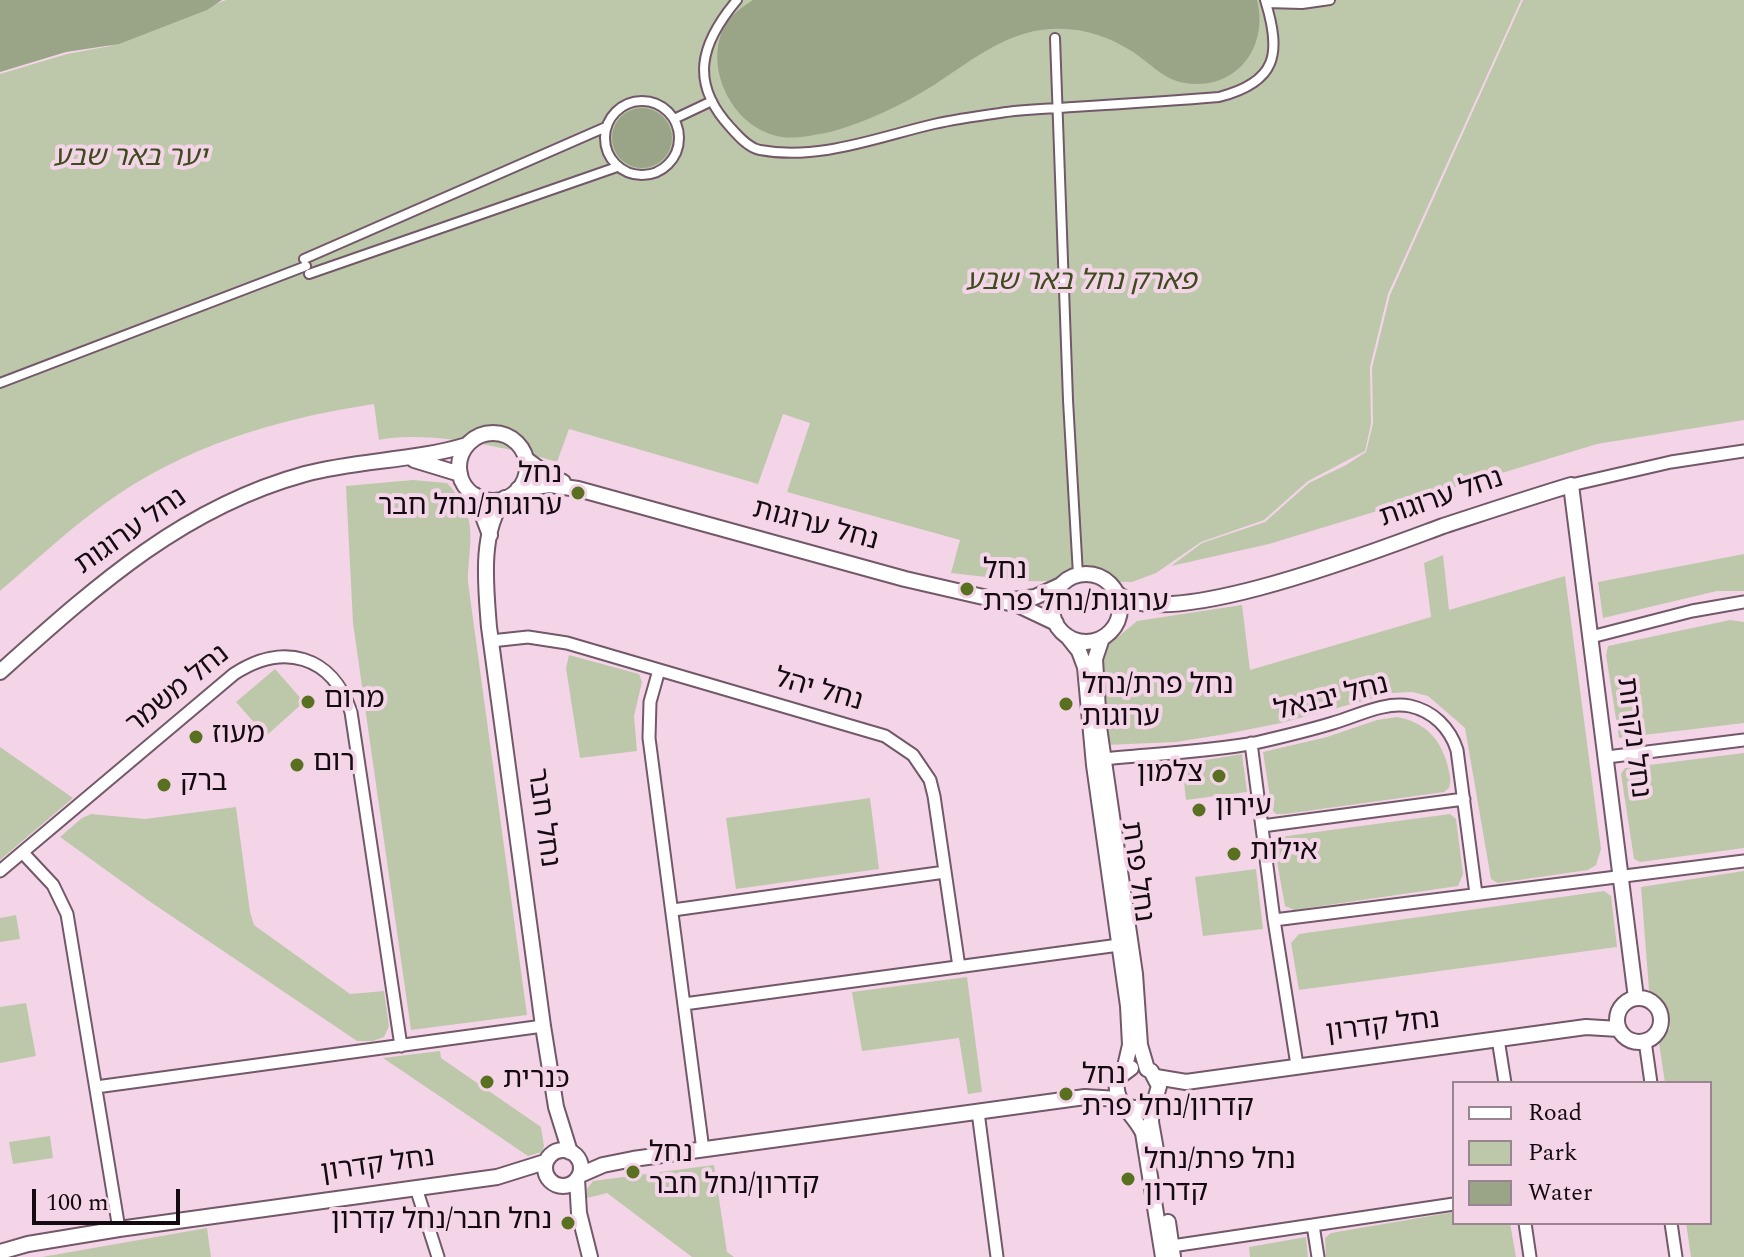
<!DOCTYPE html>
<html>
<head>
<meta charset="utf-8">
<style>
	body { margin:0 }
	#map { position:relative; width:1744px; height:1257px; overflow:hidden; background:#f4d5e8; font-family:Spectral,serif }
	canvas { display:block }
	.legend { position:absolute; left:1452px; top:1081px; width:260px; height:144px; box-sizing:border-box; background:#f4d5e8; border:2px solid #9a8492; margin:0; padding:10px 14px; list-style:none; font-size:24px; color:#140a11 }
	.legend li { display:flex; align-items:center; gap:16px; height:40px }
	.legend b { width:40px; border:2px solid #9a8492 }
	.scale { position:absolute; left:32px; top:1189px; width:148px; height:36px; box-sizing:border-box; border:4px solid #140a11; border-top:0; padding-left:10px; font-size:24px; line-height:28px; white-space:nowrap; color:#140a11; -webkit-text-stroke:6px #f4d5e8; paint-order:stroke }
</style>
</head>
<body>
<div id="map">
<canvas width="1744" height="1257"></canvas>
<ul class="legend">
<li><b style="height:10px;background:#fff"></b>Road</li>
<li><b style="height:22px;background:#bdc8ab"></b>Park</li>
<li><b style="height:22px;background:#9aa587"></b>Water</li>
</ul>
<div class="scale">100 m</div>
</div>
<script>
const context = document.querySelector('canvas').getContext('2d');
context.lineJoin = 'round';
function paint(path, color) { context.fillStyle = color; context.fill(path, 'evenodd'); }
function strokePath(path, color, width, dash) { context.strokeStyle = color; context.lineWidth = width; context.lineCap = dash ? 'butt' : 'round'; context.setLineDash(dash || []); context.stroke(path); }
function drawText(font, color, halo, rows, align = 'center') {
  context.font = font + ' Spectral,"Noto Sans Hebrew",serif'; context.lineWidth = 8; context.setLineDash([]); context.textBaseline = 'middle'; context.strokeStyle = halo; context.fillStyle = color; for (const [text, x, y, turn = 0] of rows) {
    context.save(); context.translate(x, y); context.rotate((+turn || 0) * Math.PI / 180); context.textAlign = isNaN(turn) ? turn : align; if (halo) context.strokeText(text, 0, 0); context.fillText(text, 0, 0); context.restore();
  }
}
const green = new Path2D(`
	M 226,0 L 1521,0 L 1388,294 L 1370,367 L 1371,424 L 1365,451 L 1308,481 L 1264,520 L 1201,542 L 1156,573 L 1132,582 L 1021,581 L 951,573 L 960,540 L 787,492 L 810,423 L 783,414 L 758,484 L 569,429 L 557,462 C 510,448 427,430 379,440 L 374,404 C 276,419 184,446 103,505 C 67,531 34,562 0,591 L 0,74 L 67,54 L 110,46 Z
	M 1523,0 L 1744,0 L 1744,420 L 1597,444 L 1269,544 L 1171,566 L 1202,543 L 1265,522 L 1309,483 L 1346,465 L 1366,452 L 1373,424 L 1372,368 L 1390,295 Z
	M 413,480 L 447,483 C 480,519 469,537 468,582 L 527,1015 L 411,1030 L 353,623 L 346,486 Z
	M 1744,554 L 1744,591 L 1717,591 L 1603,618 L 1598,582 Z
	M 1443,555 L 1449,610 L 1565,576 L 1601,849 L 1596,865 L 1588,870 L 1498,883 L 1491,879 L 1465,728 L 1428,696 L 1412,692 L 1393,693 L 1281,723 L 1226,734 L 1176,742 L 1106,745 L 1103,662 L 1106,647 L 1137,621 L 1242,605 L 1250,670 L 1431,617 L 1424,563 Z
	M 1730,620 L 1744,622 L 1744,723 L 1619,738 L 1606,655 L 1608,646 Z
	M 569,655 L 639,674 L 642,682 L 634,716 L 637,751 L 580,758 L 566,668 Z
	M 275,669 L 304,702 L 266,736 L 236,702 Z
	M 1397,717 C 1423,722 1439,736 1447,763 C 1449,772 1452,779 1449,788 L 1444,792 L 1285,814 L 1276,814 L 1272,810 L 1263,752 L 1327,737 L 1377,720 Z
	M 0,747 L 73,798 L 0,860 Z
	M 1744,753 L 1744,848 L 1640,862 L 1634,859 L 1621,774 L 1625,768 Z
	M 1242,754 L 1247,792 L 1186,800 L 1182,764 Z
	M 870,798 L 879,869 L 736,889 L 726,818 Z
	M 236,807 L 250,912 L 254,925 L 350,994 L 384,991 L 389,1026 L 384,1037 L 373,1041 L 357,1041 L 149,901 L 60,837 L 82,818 L 91,814 L 145,819 Z
	M 1450,814 L 1456,819 L 1463,874 L 1458,886 L 1294,910 L 1285,906 L 1274,845 L 1279,837 Z
	M 1256,869 L 1263,929 L 1203,936 L 1195,877 Z
	M 1744,871 L 1744,1257 L 1691,1257 L 1686,1223 L 1710,1223 L 1710,1083 L 1665,1083 L 1659,1043 L 1670,1028 C 1669,1011 1664,1000 1649,990 L 1641,887 Z
	M 1604,891 L 1611,896 L 1617,947 L 1299,990 L 1291,943 L 1299,934 Z
	M 16,915 L 20,939 L 0,942 L 0,918 Z
	M 967,977 L 982,1092 L 968,1094 L 959,1038 L 862,1051 L 852,992 Z
	M 26,1003 L 36,1056 L 0,1063 L 0,1007 Z
	M 440,1051 L 441,1058 L 541,1127 L 544,1146 L 542,1152 L 528,1156 L 383,1058 Z
	M 50,1136 L 53,1158 L 13,1164 L 9,1142 Z
	M 714,1165 L 727,1252 L 734,1257 L 692,1257 L 607,1193 L 587,1198 L 587,1189 L 593,1181 Z
	M 1454,1212 L 1454,1223 L 1510,1223 L 1516,1257 L 1326,1257 L 1325,1238 L 1331,1233 Z
	M 207,1228 L 211,1257 L 42,1257 Z
	M 1306,1237 L 1308,1257 L 1250,1257 L 1249,1247 Z`);
const water = new Path2D(`
	M 0,0 L 222,0 L 207,10 L 119,44 L 66,52 L 0,72 Z
	M 753,0 L 1257,0 C 1269,48 1236,91 1185,83 C 1164,80 1150,63 1133,52 C 1106,34 1074,25 1041,30 C 1000,36 968,63 934,85 C 902,105 867,122 830,132 C 814,135 797,139 782,137 C 735,130 704,72 723,29 C 729,16 741,8 753,0 Z
	M612 138a30 30 0 1 1 60 0a30 30 0 1 1-60 0Z`);
const pedestrian = new Path2D(`
	M 737,0 C 700,44 689,83 731,128 C 739,137 749,148 760,150 C 819,161 878,137 934,124 C 956,119 978,116 1000,113 C 1024,109 1049,109 1073,107 C 1122,104 1171,101 1219,97 C 1277,82 1282,54 1265,0
	M 1267,3 L 1302,4 L 1330,0
	M 1055,38 L 1068,400 L 1078,575
	M605 138a37 37 0 1 1 74 0a37 37 0 1 1-74 0Z
	M 674,119 L 712,101
	M 304,259 L 606,127
	M 309,274 L 617,167
	M 0,383 L 306,266`);
const minor = new Path2D(`
	M 1571,485 L 1671,462 L 1744,451
	M 1591,637 L 1692,611 L 1744,602
	M 491,641 L 528,637 L 567,643 L 885,736 L 913,755 L 930,780 L 934,796 L 959,967
	M 659,670 L 650,702 L 649,738 L 703,1150
	M 1251,743 L 1274,920 L 1297,1065
	M 1607,757 L 1744,740
	M 1102,759 C 1153,754 1205,752 1255,743 C 1281,737 1307,731 1333,723 C 1357,716 1385,701 1410,706 C 1433,711 1450,728 1457,750 L 1476,894
	M 1262,826 L 1464,799
	M 23,853 L 53,885 L 67,914 L 119,1229
	M 0,871 L 234,674 C 283,642 332,655 351,712 L 401,1046
	M 673,910 L 945,872
	M 1274,920 L 1744,861
	M 684,1004 L 1119,945
	M 1498,1039 L 1505,1083
	M 1645,1041 L 1651,1083
	M 96,1087 L 543,1026
	M 978,1112 L 997,1257
	M 416,1188 L 438,1257
	M 1525,1223 L 1530,1257
	M 1671,1223 L 1676,1257
	M 1313,1225 L 1318,1257
	M 1172,1246 L 1454,1204`);
const tertiary = new Path2D(`
	M459 467a34 34 0 1 1 68 0a34 34 0 1 1-68 0Z
	M 526,459 L 546,474 L 563,482
	M 414,460 L 460,474
	M 518,489 L 550,485 L 578,489 L 905,579 L 1018,605 L 1056,623
	M 475,495 L 490,535
	M 505,498 C 479,531 486,588 489,627 L 543,1026 L 556,1107 L 570,1152
	M1052 608a34 34 0 1 1 68 0a34 34 0 1 1-68 0Z
	M 1117,593 C 1161,636 1388,546 1443,526 C 1486,512 1528,498 1571,485 L 1636,998
	M 1013,600 L 1035,597 L 1061,585
	M 1067,636 L 1079,651 L 1085,667 L 1094,765 L 1128,1006 L 1130,1045 L 1124,1071
	M 1102,638 L 1095,659 L 1099,727 L 1135,974 L 1140,1045 L 1147,1069
	M 0,672 C 94,588 181,508 305,474 C 358,460 414,461 467,445
	M1617 1020a22 22 0 1 1 44 0a22 22 0 1 1-44 0Z
	M 1131,1068 L 1119,1077 C 1109,1099 1134,1113 1143,1133 L 1163,1257
	M 1156,1077 L 1186,1082 L 1586,1027 L 1619,1029
	M 1152,1104 L 1151,1122 L 1156,1150
	M 1127,1107 L 1141,1109 L 1155,1100 L 1159,1086 L 1151,1071
	M545 1168a18 18 0 1 1 36 0a18 18 0 1 1-36 0Z
	M 580,1175 L 603,1165 L 633,1159 L 1085,1097 L 1119,1099
	M 577,1179 L 579,1213 L 590,1257
	M 1168,1222 L 1173,1257
	M 0,1252 L 28,1244 L 119,1229 L 497,1177 L 545,1162`);
const markers = [
	[578,493,8,"#597021"],
	[967,589,8,"#597021"],
	[308,702,8,"#597021"],
	[1066,704,8,"#597021"],
	[196,737,8,"#597021"],
	[297,765,8,"#597021"],
	[1219,776,8,"#597021"],
	[164,785,8,"#597021"],
	[1199,810,8,"#597021"],
	[1234,854,8,"#597021"],
	[487,1082,8,"#597021"],
	[1066,1094,8,"#597021"],
	[633,1172,8,"#597021"],
	[1128,1179,8,"#597021"],
	[568,1223,8,"#597021"]
];
const parkNames = [
	["יער באר שבע",130,160],
	["פארק נחל באר שבע",1081,284]
];
const poiNames = [
	["נחל",562,477,"right"],
	["ערוגות/נחל חבר",562,509,"right"],
	["נחל",983,573],
	["ערוגות/נחל פרת",983,605],
	["נחל פרת/נחל",1082,688],
	["ערוגות",1082,720],
	["מרום",324,702],
	["מעוז",212,737],
	["רום",313,765],
	["צלמון",1203,776,"right"],
	["ברק",180,785],
	["עירון",1215,810],
	["אילות",1250,854],
	["נחל",1082,1078],
	["קדרון/נחל פרת",1082,1110],
	["כנרית",503,1082],
	["נחל",649,1156],
	["קדרון/נחל חבר",649,1188],
	["נחל פרת/נחל",1144,1163],
	["קדרון",1144,1195],
	["נחל חבר/נחל קדרון",552,1223,"right"]
];
const streetNames = [
	["נחל ערוגות",1442,500,-19],
	["נחל ערוגות",815,527,15],
	["נחל ערוגות",132,533,-35],
	["נחל משמר",179,691,-39],
	["נחל יהל",818,692,16],
	["נחל יבנאל",1332,700,-14],
	["נחל נקרות",1631,738,83],
	["נחל חבר",541,818,82],
	["נחל פרת",1135,872,82],
	["נחל קדרון",1383,1028,-7],
	["נחל קדרון",378,1167,-8]
];
paint(green, '#bdc8ab');
paint(water, '#9aa587');
strokePath(pedestrian, '#735869', 12);
strokePath(minor, '#735869', 15);
strokePath(tertiary, '#735869', 18);
strokePath(pedestrian, '#fff', 8);
strokePath(minor, '#fff', 11);
strokePath(tertiary, '#fff', 14);
for (const [x, y, r, color] of markers) { const dot = new Path2D(); dot.arc(x, y, r, 0, 2 * Math.PI); context.fillStyle = color; context.fill(dot); strokePath(dot, '#f4d5e8', 3); }
drawText('italic 28px', '#3d4c1c', '#f4d5e8', parkNames);
drawText('28px', '#140a11', '#f4d5e8', poiNames, 'left');
drawText('28px', '#140a11', '#f4d5e8', streetNames);
</script>
</body>
</html>
